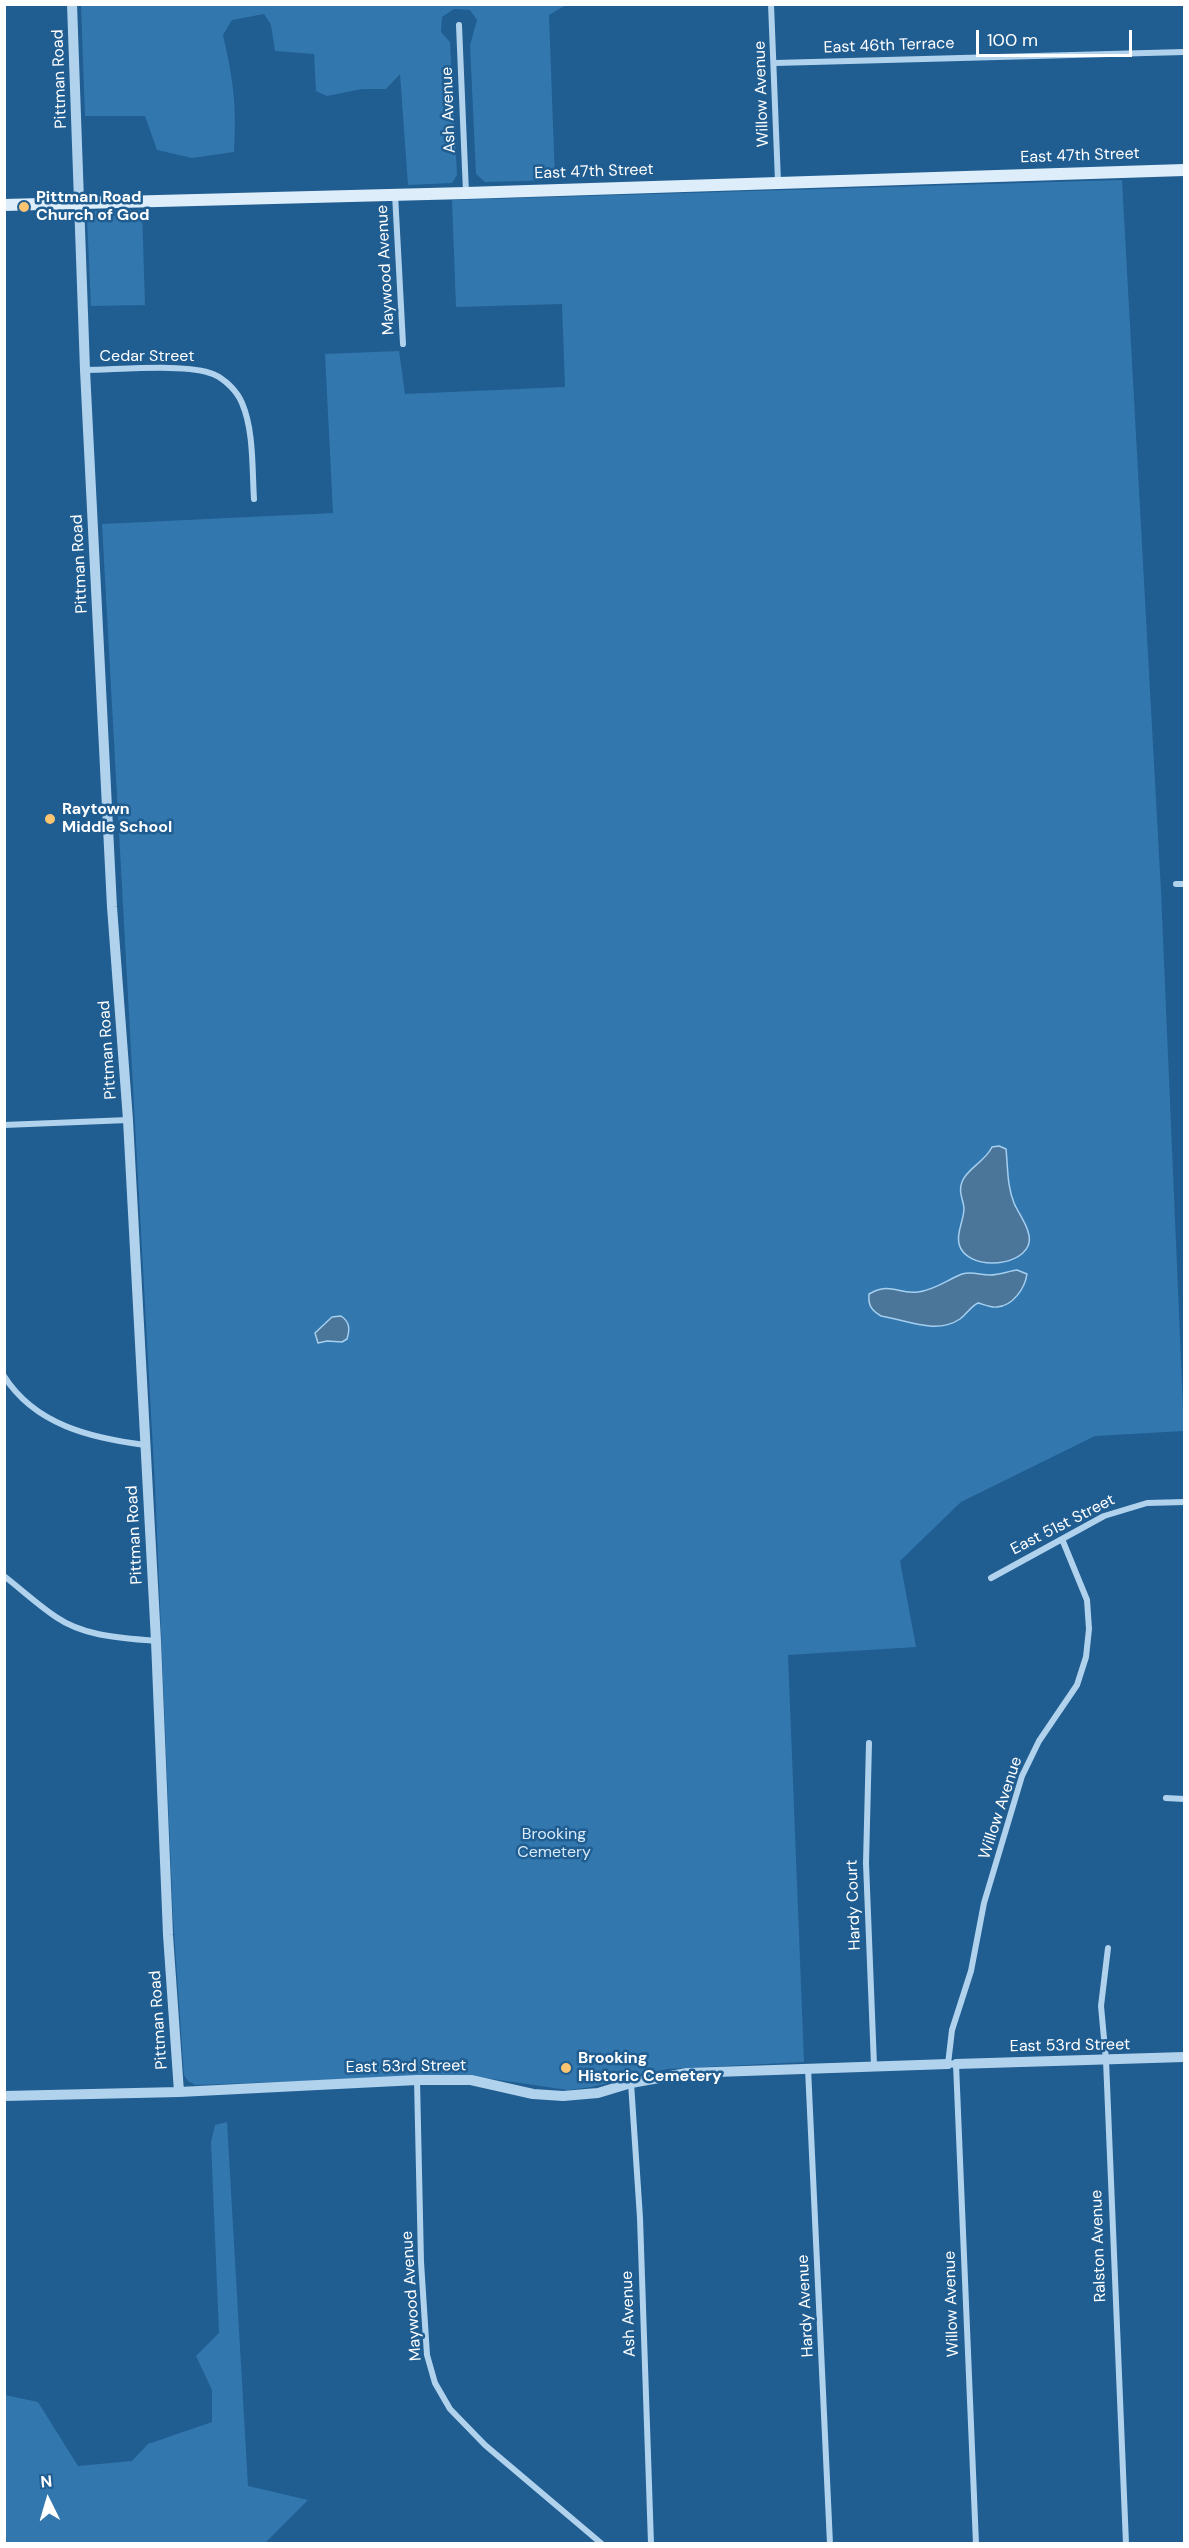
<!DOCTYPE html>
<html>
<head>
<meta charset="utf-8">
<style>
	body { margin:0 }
	#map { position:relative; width:1189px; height:2548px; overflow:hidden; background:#205d91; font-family:"DM Sans",sans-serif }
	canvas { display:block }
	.frame { position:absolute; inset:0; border:6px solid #fff; pointer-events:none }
	.north { position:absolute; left:18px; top:2470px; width:60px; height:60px; -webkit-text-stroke:4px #205d91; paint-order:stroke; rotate:355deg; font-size:16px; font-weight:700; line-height:24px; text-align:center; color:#fff }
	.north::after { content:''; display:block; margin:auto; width:21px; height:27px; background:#fff; clip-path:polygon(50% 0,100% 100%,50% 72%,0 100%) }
	.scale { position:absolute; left:976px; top:30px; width:156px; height:27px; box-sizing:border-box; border:3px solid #fff; border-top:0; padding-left:8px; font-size:18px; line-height:21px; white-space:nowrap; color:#fff; -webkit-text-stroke:4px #205d91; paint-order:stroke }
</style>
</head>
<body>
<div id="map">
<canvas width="1189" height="2548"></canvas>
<div class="frame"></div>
<div class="north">N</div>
<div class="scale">100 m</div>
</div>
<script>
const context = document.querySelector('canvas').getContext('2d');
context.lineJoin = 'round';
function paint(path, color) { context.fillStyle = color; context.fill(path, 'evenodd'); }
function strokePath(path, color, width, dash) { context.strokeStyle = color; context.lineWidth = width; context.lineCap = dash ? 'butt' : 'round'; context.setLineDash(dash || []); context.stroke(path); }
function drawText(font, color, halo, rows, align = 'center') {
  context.font = font + ' "DM Sans",sans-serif'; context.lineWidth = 5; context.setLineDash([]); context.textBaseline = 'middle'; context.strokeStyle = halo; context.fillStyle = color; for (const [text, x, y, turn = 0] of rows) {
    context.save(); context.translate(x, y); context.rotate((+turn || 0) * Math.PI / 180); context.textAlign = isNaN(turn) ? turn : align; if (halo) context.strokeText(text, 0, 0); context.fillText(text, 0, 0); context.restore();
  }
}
const green = new Path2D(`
	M 81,5 L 566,5 L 549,15 L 555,180 L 485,182 L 476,174 L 470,45 L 477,20 L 470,10 L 454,9 L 442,17 L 441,32 L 450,42 L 457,175 L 452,183 L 408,185 L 400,74 L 386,89 L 362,89 L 327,96 L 316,91 L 314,54 L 275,51 L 271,25 L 264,14 L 232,20 L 223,35 C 233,78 237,107 234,152 L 192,158 L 157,150 L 145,116 L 85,116 Z
	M 1122,180 L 1161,891 L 1184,1431 L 1095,1436 L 961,1502 L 900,1561 L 916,1647 L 788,1655 L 804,2062 L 667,2069 L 591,2087 L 568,2090 L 465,2075 L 195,2085 L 188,2081 L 184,2075 L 173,1917 L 155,1486 L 102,524 L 333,513 L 325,354 L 399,351 L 405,394 L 565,387 L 562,304 L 456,307 L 452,200 Z
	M 142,210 L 145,305 L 91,306 L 87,218 L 95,211 Z
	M 227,2122 L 248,2486 L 308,2500 L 265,2543 L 5,2543 L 5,2395 L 38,2402 L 78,2466 L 132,2461 L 148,2444 L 212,2422 L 212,2390 L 196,2356 L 219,2333 L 211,2142 L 215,2125 Z`);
const water = new Path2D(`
	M 999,1146 L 1006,1149 C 1008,1168 1007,1186 1014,1203 C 1019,1215 1034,1233 1028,1246 C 1018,1268 966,1270 959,1244 C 956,1232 964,1221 964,1208 C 963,1199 958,1191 962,1182 C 967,1168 985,1162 992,1147 Z
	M 1017,1270 L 1027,1274 C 1025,1288 1013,1306 997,1307 C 991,1308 983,1304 978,1303 C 970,1307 967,1314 960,1319 C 936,1335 907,1320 881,1316 C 871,1310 868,1305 869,1294 C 891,1281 898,1295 918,1292 C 935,1290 947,1280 962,1274 C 972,1271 980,1275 990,1275 C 999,1275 1009,1271 1017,1270 Z
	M 341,1316 C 350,1322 350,1329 347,1339 L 342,1342 L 327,1341 L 318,1343 L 315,1333 L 332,1317 Z`);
const minor = new Path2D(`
	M 771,4 L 778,182
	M 459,25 L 466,193
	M 775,63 L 1184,52
	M 395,194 L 403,344
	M 85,370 C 116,370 187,363 213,374 C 225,379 237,391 242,403 C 254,431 252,469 254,499
	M 1176,884 L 1184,884
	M 4,1125 L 128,1120
	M 4,1376 C 35,1425 91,1438 145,1445
	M 4,1576 C 22,1590 38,1605 56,1617 C 85,1637 123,1638 156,1641
	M 991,1578 L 1104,1516 L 1147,1503 L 1184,1502
	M 869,1743 L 866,1863 L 874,2065
	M 1166,1798 L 1184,1799
	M 1108,1948 L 1101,2006 L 1106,2060 L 1126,2544
	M 808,2068 L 830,2544
	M 417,2080 L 421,2262 L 427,2355 L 435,2383 L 450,2409 L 485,2445 L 602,2544
	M 631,2083 L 640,2218 L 651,2544
	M 976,2544 L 956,2064 L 948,2064 L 952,2030 L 971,1971 L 984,1903 L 1022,1776 L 1039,1741 L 1077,1685 L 1086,1657 L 1089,1629 L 1087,1600 L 1062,1539`);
const tertiary = new Path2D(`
	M 72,4 L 85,370 L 112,907 L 128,1120 L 156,1641 L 168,1935 L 179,2092
	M 956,2064 L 1184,2057
	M 4,2096 L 179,2092 L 417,2080 L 471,2080 L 533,2094 L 563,2096 L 598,2093 L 631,2083 L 687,2073 L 948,2064`);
const secondary = new Path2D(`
	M 4,205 L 466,193 L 1184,170`);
const markers = [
	[24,207,6,"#fbc572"],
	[50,819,6,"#fbc572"],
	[566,2068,6,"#fbc572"]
];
const streetNames = [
	["East 46th Terrace",889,46,-2],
	["Pittman Road",60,79,-92],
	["Willow Avenue",762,94,-92],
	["Ash Avenue",449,110,-92],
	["East 47th Street",1080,156,-2],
	["East 47th Street",594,172,-2],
	["Maywood Avenue",386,270,-93],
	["Cedar Street",147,357],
	["Pittman Road",80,564,-93],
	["Pittman Road",108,1050,-94],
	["East 51st Street",1063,1525,-27],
	["Pittman Road",135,1535,-93],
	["Willow Avenue",1001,1808,-72],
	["Hardy Court",854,1905,-92],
	["Pittman Road",159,2020,-94],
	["East 53rd Street",1070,2046,-1],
	["East 53rd Street",406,2067,-1],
	["Ralston Avenue",1099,2246,-92],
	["Maywood Avenue",412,2296,-94],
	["Willow Avenue",952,2304,-92],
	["Hardy Avenue",806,2306,-93],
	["Ash Avenue",629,2314,-92]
];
const poiNames = [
	["Pittman Road",36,198],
	["Church of God",36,216],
	["Raytown",62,810],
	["Middle School",62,828],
	["Brooking",578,2059],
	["Historic Cemetery",578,2077]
];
const parkNames = [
	["Brooking",554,1835],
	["Cemetery",554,1853]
];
paint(green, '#3377af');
paint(water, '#4b769a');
strokePath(water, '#a5cfef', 1.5);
strokePath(minor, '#b1d2ed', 6);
strokePath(tertiary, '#b1d2ed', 10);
strokePath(secondary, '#ddedfa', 12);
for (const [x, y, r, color] of markers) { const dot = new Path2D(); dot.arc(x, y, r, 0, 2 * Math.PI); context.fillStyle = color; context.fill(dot); strokePath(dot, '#205d91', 2); }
drawText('16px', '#fff', '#205d91', streetNames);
drawText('bold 16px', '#fff', '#205d91', poiNames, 'left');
drawText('16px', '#d7eafa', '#205d91', parkNames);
</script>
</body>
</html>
